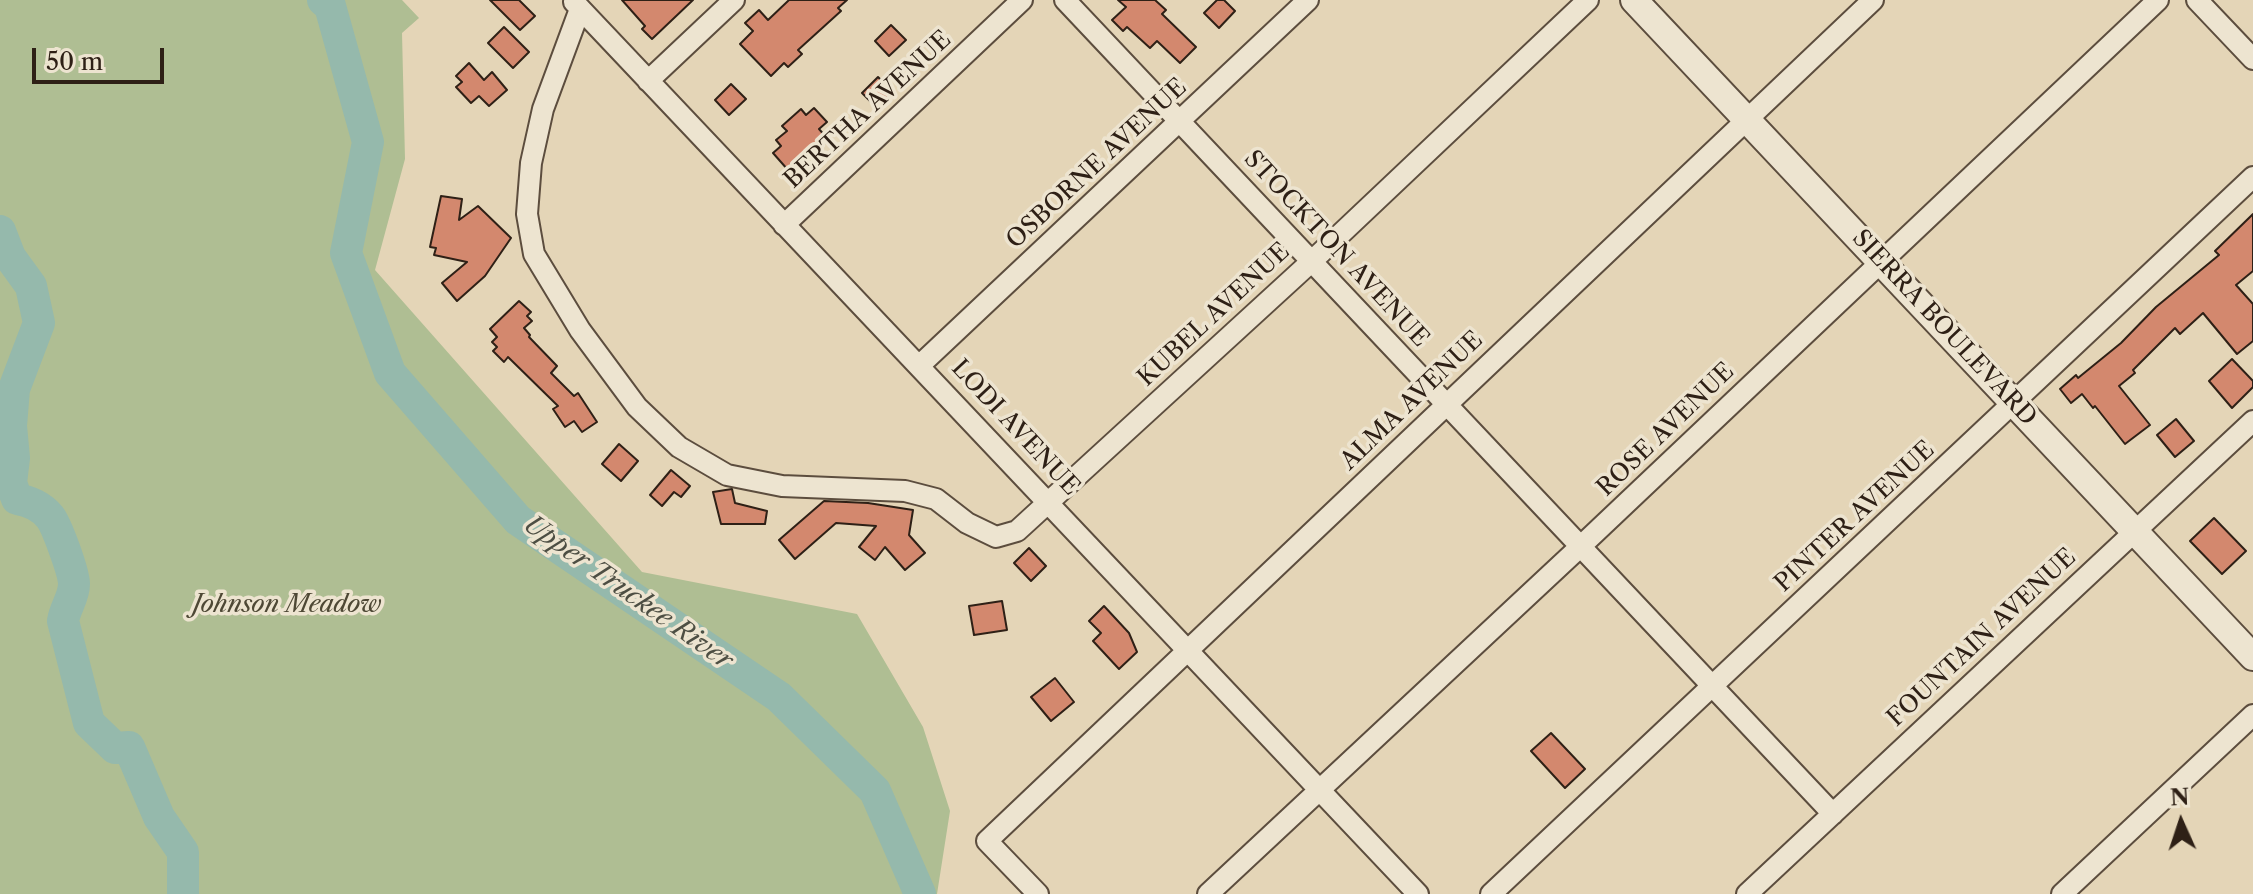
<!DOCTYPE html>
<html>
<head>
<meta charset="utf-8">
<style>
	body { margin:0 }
	#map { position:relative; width:2253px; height:894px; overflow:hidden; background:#e4d5b7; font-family:"Libre Caslon Text",serif }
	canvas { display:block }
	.north { position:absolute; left:2141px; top:782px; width:80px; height:80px; -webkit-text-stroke:6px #ede4d0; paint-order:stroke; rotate:357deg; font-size:22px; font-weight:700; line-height:32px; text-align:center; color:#2e2016 }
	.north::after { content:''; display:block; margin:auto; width:28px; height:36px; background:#2e2016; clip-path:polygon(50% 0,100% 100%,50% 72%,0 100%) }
	.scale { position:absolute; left:32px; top:48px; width:132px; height:36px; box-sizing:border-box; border:4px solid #2e2016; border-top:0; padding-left:10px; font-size:24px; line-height:28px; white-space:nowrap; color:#2e2016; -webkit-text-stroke:6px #ede4d0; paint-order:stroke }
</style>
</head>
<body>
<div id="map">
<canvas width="2253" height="894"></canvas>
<div class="north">N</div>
<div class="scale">50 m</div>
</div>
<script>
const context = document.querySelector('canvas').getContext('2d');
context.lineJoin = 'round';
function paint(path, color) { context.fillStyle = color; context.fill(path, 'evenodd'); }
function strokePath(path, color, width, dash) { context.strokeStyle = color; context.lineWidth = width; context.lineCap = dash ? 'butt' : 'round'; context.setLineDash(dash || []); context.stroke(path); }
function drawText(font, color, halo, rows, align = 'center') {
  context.font = font + ' "Libre Caslon Text",serif'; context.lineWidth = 7; context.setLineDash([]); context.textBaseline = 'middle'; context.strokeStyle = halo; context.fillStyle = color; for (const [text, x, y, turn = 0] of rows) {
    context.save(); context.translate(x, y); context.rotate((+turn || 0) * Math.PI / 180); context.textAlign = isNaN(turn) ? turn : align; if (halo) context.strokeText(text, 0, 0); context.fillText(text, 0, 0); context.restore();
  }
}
const green = new Path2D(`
	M 0,0 L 402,0 L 419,18 L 402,33 L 405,159 L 375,270 L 642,572 L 857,614 L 923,727 L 950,811 L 937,894 L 0,894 Z`);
const river = new Path2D(`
	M 323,0 L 330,6 L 368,142 L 346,253 L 390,373 L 518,520 L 779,697 L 875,791 L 920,894
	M 0,231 L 10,257 L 31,286 L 39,323 L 14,389 L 11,426 L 14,458 L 11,483 L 17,499 C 29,501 42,507 50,517 C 57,526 74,573 74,584 C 74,597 65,608 63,621 L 89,723 L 115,748 L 129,747 L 159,817 L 183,852 L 183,894`);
const building = new Path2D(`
	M 490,0 L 519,0 L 535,16 L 520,30 Z
	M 622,0 L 693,0 L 652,39 L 642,29 L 645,26 Z
	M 789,0 L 847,0 L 838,8 L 841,11 L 798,50 L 802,54 L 788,67 L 784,63 L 771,76 L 740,44 L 753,31 L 745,23 L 759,10 L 768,20 Z
	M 1118,0 L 1155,0 L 1166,10 L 1162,14 L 1196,47 L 1180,63 L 1157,41 L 1150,48 L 1127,27 L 1123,31 L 1112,20 L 1126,7 Z
	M 1217,0 L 1224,0 L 1235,11 L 1219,28 L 1204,13 Z
	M 891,25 L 906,40 L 889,56 L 875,41 Z
	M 504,27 L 529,52 L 513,68 L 488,43 Z
	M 469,63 L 484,80 L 492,72 L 507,90 L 489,106 L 479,96 L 471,103 L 456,87 L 462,82 L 456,76 Z
	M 878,77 L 893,92 L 877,108 L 862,93 Z
	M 731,84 L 746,99 L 729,115 L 715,100 Z
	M 814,108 L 827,122 L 819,129 L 826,137 L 788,170 L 773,153 L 781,146 L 776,140 L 787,131 L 782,126 L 801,109 L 806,115 Z
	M 441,196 L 462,199 L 459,220 L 478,206 L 511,238 L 485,276 L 457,301 L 442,283 L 467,262 L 434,255 L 436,248 L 430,247 Z
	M 2253,214 L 2253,271 L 2236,285 L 2253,304 L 2253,341 L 2237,354 L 2203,313 L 2180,334 L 2175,328 L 2133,370 L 2135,373 L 2119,386 L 2150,425 L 2125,444 L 2095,406 L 2093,408 L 2082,394 L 2071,403 L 2060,389 L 2076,375 L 2078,378 L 2121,343 L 2156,307 L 2219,255 L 2215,251 Z
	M 519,301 L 531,312 L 527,316 L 532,321 L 524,328 L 530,335 L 529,337 L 557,366 L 551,373 L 574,396 L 578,393 L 597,422 L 582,432 L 574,421 L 565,427 L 553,409 L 558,406 L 508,357 L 504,362 L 493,351 L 497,347 L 492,342 L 497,337 L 490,329 Z
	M 2232,359 L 2253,381 L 2253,387 L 2232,408 L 2209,381 Z
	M 2176,419 L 2194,441 L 2175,457 L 2157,435 Z
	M 619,444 L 638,461 L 621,481 L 602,464 Z
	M 671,470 L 690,486 L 681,497 L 674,492 L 662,506 L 650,495 Z
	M 732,489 L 735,503 L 767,511 L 765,524 L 721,524 L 713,492 Z
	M 824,501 L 868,503 L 913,510 L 909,535 L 925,553 L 905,570 L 885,547 L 875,560 L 859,547 L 876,526 L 836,523 L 795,559 L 779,540 Z
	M 2214,518 L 2246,551 L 2222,574 L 2190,541 Z
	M 1029,548 L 1046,566 L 1031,581 L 1014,563 Z
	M 1002,601 L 1007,630 L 974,635 L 969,606 Z
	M 1104,606 L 1129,633 L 1137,652 L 1119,669 L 1093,641 L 1101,633 L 1089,621 Z
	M 1055,678 L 1074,702 L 1051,721 L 1031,697 Z
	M 1551,733 L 1585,769 L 1565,788 L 1531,751 Z`);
const minor = new Path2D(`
	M 1065,0 L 1833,814
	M 2197,0 L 2253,59
	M 574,2 L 1418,894
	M 580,9 L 543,109 L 531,163 L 527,214 L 534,254 L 580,330 L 637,407 L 679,447 L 727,475 L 782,486 L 905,491 L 936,499 L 967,523 L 996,537 L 1017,531 L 1312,261 L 1588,0
	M 648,81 L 734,0
	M 784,225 L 1022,0
	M 920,365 L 1308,0
	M 1038,894 L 987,841 L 1873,0
	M 1208,894 L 1581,546 L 2158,0
	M 1491,894 L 2253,177
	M 1747,894 L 2253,421
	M 2062,894 L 2253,715`);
const tertiary = new Path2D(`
	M 1634,0 L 2253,657`);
const streetNames = [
	["BERTHA AVENUE",868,110,-43],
	["OSBORNE AVENUE",1097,164,-43],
	["STOCKTON AVENUE",1336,249,47],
	["KUBEL AVENUE",1214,315,-43],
	["SIERRA BOULEVARD",1944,328,47],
	["ALMA AVENUE",1412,401,-44],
	["LODI AVENUE",1015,428,47],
	["ROSE AVENUE",1666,430,-44],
	["PINTER AVENUE",1855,517,-43],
	["FOUNTAIN AVENUE",1982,638,-43]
];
const parkNames = [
	["Johnson Meadow",287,605]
];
const waterNames = [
	["Upper Truckee River",628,593,35]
];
paint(green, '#afbe93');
strokePath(river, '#95b9ac', 32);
paint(building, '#d3886e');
strokePath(building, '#2e2016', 2);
strokePath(minor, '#5c4d3e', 24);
strokePath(tertiary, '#5c4d3e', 30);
strokePath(minor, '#ede4d0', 20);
strokePath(tertiary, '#ede4d0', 26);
drawText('24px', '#2e2016', '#ede4d0', streetNames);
drawText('italic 24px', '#4e4835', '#ede4d0', parkNames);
drawText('italic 26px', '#4d4e43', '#ede4d0', waterNames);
</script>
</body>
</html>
